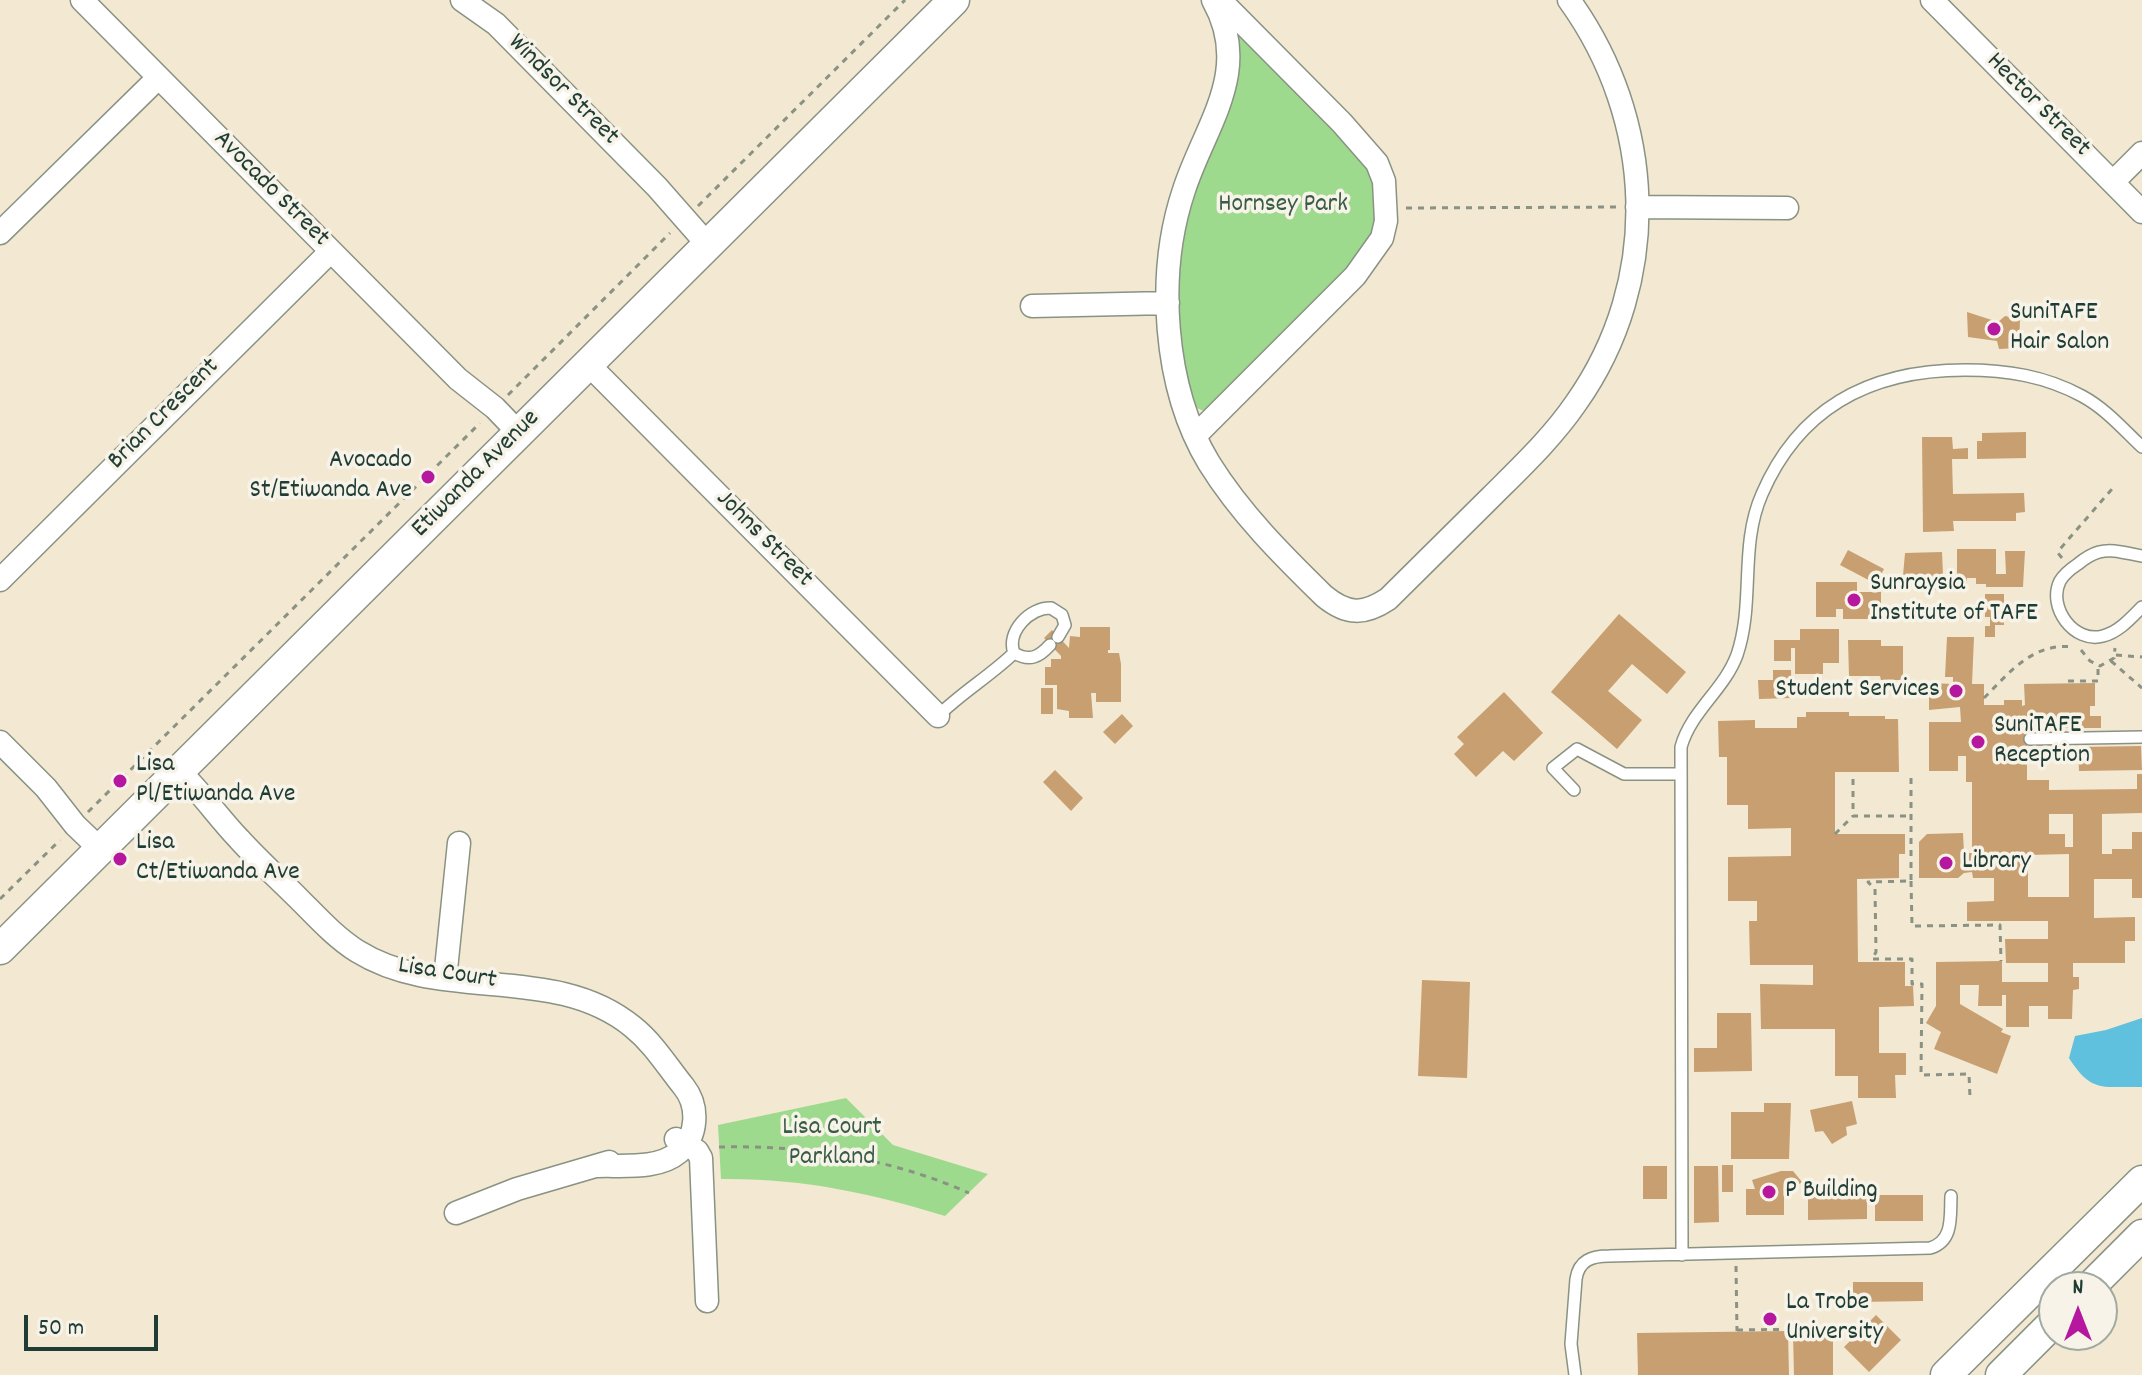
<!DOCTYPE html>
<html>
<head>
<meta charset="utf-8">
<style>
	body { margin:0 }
	#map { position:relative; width:2142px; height:1375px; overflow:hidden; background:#f3e8d2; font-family:Dekko,sans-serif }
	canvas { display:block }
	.north { position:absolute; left:2038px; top:1271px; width:80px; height:80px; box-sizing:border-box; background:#f7f3e8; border:2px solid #a1aaa0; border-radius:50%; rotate:0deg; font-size:22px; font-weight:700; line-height:32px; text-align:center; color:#1f3d34 }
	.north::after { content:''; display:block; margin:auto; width:28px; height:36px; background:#b5179e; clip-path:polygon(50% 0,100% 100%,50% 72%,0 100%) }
	.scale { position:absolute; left:24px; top:1315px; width:134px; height:36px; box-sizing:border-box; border:4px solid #1f3d34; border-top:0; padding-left:10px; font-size:24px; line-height:28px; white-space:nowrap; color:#1f3d34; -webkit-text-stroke:6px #f7f3e8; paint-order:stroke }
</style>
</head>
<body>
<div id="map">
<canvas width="2142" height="1375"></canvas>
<div class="north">N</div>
<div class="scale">50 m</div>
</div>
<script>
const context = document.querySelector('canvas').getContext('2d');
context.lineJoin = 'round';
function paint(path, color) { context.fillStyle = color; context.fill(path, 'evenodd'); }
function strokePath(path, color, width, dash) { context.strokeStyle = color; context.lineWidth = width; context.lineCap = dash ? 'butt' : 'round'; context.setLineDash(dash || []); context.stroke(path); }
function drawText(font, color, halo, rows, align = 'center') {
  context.font = font + ' Dekko,sans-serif'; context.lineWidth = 7; context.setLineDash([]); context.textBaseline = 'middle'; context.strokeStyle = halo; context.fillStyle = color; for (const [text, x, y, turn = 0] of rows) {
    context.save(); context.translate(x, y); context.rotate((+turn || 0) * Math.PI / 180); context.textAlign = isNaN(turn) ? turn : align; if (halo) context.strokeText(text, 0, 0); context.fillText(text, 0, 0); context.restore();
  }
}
const green = new Path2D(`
	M 1240,34 L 1355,150 C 1373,174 1385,205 1373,234 C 1369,244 1361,253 1356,262 L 1206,411 C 1190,410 1190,392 1186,378 C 1155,267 1205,143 1235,37 Z
	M 846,1098 L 893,1145 L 988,1174 L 945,1216 C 870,1193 801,1178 721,1179 L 718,1125 Z`);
const water = new Path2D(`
	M 2142,1018 L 2142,1087 C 2103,1086 2092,1094 2069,1058 L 2075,1036 L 2106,1030 Z`);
const building = new Path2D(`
	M 1967,312 L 1998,322 L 2005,316 L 2020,319 L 2019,348 L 1999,349 L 1997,341 L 1968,337 Z
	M 2026,432 L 2026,458 L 1977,459 L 1977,441 L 1982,441 L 1982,433 Z
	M 1922,437 L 1952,437 L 1953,449 L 1968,448 L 1968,459 L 1952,459 L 1953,494 L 2024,493 L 2025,512 L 2016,513 L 2016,521 L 1953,521 L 1954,531 L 1923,532 Z
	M 1957,549 L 1996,549 L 1996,574 L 2006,574 L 2005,551 L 2025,551 L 2023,587 L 1986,587 L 1986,584 L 1976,584 L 1976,578 L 1967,578 L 1967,589 L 1928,590 L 1928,579 L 1922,579 L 1922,587 L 1902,587 L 1905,553 L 1942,552 L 1943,575 L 1957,574 Z
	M 1848,550 L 1884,569 L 1876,584 L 1840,565 Z
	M 1816,582 L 1857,582 L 1857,592 L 1881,592 L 1881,619 L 1843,619 L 1843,609 L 1836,609 L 1836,617 L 1816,617 Z
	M 1985,594 L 2004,594 L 2004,609 L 1995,609 L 1995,617 L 2004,617 L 2004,625 L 1995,625 L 1995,637 L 1985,637 L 1985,626 L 1990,626 L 1990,617 L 1985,617 Z
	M 1619,614 L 1686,672 L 1667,694 L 1632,664 L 1608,691 L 1642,720 L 1617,749 L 1551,692 Z
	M 1080,627 L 1110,627 L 1110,650 L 1108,650 L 1108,653 L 1119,653 L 1121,664 L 1121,702 L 1096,702 L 1096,693 L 1091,693 L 1093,718 L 1069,718 L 1069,711 L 1057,709 L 1057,685 L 1045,685 L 1045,667 L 1051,667 L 1051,659 L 1061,659 L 1061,656 L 1044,638 L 1052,630 L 1069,648 L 1070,636 L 1080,637 Z
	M 1800,629 L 1839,629 L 1839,663 L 1823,663 L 1823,674 L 1795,674 L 1795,648 L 1791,648 L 1791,661 L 1774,661 L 1774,640 L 1800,640 Z
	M 1947,637 L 1974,637 L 1972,684 L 1984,684 L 1984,705 L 2004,705 L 2004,700 L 2022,700 L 2022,706 L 2025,705 L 2024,684 L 2095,683 L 2095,706 L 2090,706 L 2090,716 L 2101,716 L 2101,728 L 2027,728 L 2027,780 L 2049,780 L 2049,790 L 2137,789 L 2137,774 L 2142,774 L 2142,813 L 2102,814 L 2102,854 L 2112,854 L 2112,849 L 2132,849 L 2132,832 L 2142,832 L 2142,898 L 2132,898 L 2132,879 L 2094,879 L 2094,918 L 2135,917 L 2135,941 L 2125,941 L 2125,963 L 2073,963 L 2073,977 L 2079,977 L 2079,989 L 2073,990 L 2072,1019 L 2048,1019 L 2048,1006 L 2029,1006 L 2029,1027 L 2006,1027 L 2006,995 L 2002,995 L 2002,1006 L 1978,1006 L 1979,985 L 1960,985 L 1960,1004 L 2003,1029 L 2001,1032 L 2011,1036 L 1997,1074 L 1934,1049 L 1941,1032 L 1926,1023 L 1936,1006 L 1936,962 L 2002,961 L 2002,982 L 2048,982 L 2048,963 L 2006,963 L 2005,939 L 2048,939 L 2048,921 L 1967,921 L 1967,902 L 1994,901 L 1994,878 L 1973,878 L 1972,872 L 1964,873 L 1958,878 L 1919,878 L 1919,842 L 1927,834 L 1963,833 L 1964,853 L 1972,853 L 1972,782 L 1966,782 L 1966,756 L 1958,756 L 1958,771 L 1929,771 L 1929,722 L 1961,722 L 1960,707 L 1929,710 L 1929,683 L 1953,684 L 1953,677 L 1945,677 ZM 2049,814 L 2073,814 L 2073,847 L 2065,847 L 2065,834 L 2049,834 ZM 2069,854 L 2069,897 L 2028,897 L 2028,855 Z
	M 1848,640 L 1881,640 L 1881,646 L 1903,646 L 1903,680 L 1881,680 L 1880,676 L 1849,676 Z
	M 1773,670 L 1791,670 L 1792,698 L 1759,699 L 1758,680 L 1773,680 Z
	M 1041,688 L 1053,688 L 1053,714 L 1041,714 Z
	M 1504,692 L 1543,733 L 1514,761 L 1503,751 L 1476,777 L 1454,754 L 1464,744 L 1457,737 Z
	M 1806,712 L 1849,712 L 1849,716 L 1885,716 L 1885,719 L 1898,719 L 1899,772 L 1835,772 L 1835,834 L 1905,834 L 1905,854 L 1899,854 L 1899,878 L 1857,879 L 1858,962 L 1905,962 L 1905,986 L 1913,986 L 1914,1006 L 1879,1007 L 1879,1053 L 1906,1053 L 1906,1075 L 1895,1075 L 1896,1098 L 1858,1098 L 1858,1076 L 1835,1076 L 1835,1029 L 1761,1029 L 1760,984 L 1813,985 L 1813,965 L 1750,965 L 1749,921 L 1757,921 L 1757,901 L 1728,901 L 1728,857 L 1791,856 L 1791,828 L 1748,829 L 1748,805 L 1727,805 L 1727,757 L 1719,757 L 1718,721 L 1755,720 L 1755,728 L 1797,728 L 1797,717 L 1806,717 Z
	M 1122,714 L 1133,726 L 1115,744 L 1103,732 Z
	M 2141,746 L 2142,770 L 2079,771 L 2078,747 Z
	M 1055,770 L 1083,798 L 1071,811 L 1043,782 Z
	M 1422,980 L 1470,982 L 1467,1078 L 1418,1076 Z
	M 1717,1013 L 1751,1013 L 1752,1071 L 1694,1072 L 1694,1048 L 1717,1048 Z
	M 1852,1101 L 1857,1124 L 1846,1127 L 1847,1135 L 1832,1144 L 1823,1131 L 1815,1132 L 1810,1110 Z
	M 1764,1103 L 1791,1103 L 1789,1159 L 1731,1159 L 1731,1112 L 1764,1112 Z
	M 1722,1165 L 1733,1165 L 1733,1192 L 1722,1192 Z
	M 1643,1166 L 1667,1166 L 1667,1199 L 1643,1199 Z
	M 1694,1166 L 1718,1166 L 1719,1222 L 1694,1223 Z
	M 1781,1171 L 1793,1171 L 1802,1182 L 1784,1196 L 1784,1215 L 1746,1215 L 1746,1189 L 1755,1189 L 1752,1180 Z
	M 1875,1195 L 1923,1195 L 1923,1221 L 1875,1221 Z
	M 1808,1197 L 1867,1197 L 1867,1219 L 1808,1220 Z
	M 1853,1282 L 1923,1282 L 1923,1301 L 1853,1302 Z
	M 1876,1315 L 1901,1340 L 1869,1372 L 1844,1347 Z
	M 1788,1331 L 1789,1375 L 1638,1375 L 1637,1333 Z
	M 1793,1334 L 1833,1334 L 1833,1375 L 1794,1375 Z`);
const path = new Path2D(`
	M 698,206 L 905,0
	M 1406,208 L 1619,207
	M 508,395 L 670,233
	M 2062,558 L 2058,553 L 2060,549 L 2112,489
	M 2081,650 L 2090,661 L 2100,666 L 2114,658 L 2115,648
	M 2116,655 L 2142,657
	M 2111,661 L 2142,688
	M 2068,681 L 2098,681 L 2098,665
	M 1984,698 C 2010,672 2033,642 2074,647
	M 1911,778 L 1911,881 L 1868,882 L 1875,889 L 1876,952 L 1872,959 L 1912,959 L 1912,984 L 1922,984 L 1921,1075 L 1969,1074 L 1970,1097
	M 1853,779 L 1853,816 L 1911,816
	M 88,812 L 480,423
	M 1835,834 L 1853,816
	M 1911,881 L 1912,926 L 2000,925 L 2001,961
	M 0,899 L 60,840
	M 719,1147 C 805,1145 890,1158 969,1193
	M 1736,1266 L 1737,1331
	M 1737,1330 L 1811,1329 L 1811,1334`);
const lane = new Path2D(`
	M 2142,556 C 2128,554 2113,548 2099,552 C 2092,554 2084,559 2078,564 C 2072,568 2064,574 2060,581 C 2047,607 2074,644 2103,636 C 2119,632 2131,618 2142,607
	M 1014,653 C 1030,662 1039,657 1050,645
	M 938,716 C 961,693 990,676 1014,653 C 1006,632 1030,607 1051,608 L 1062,615 L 1065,625 L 1058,637
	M 2030,739 L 2142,737
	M 1574,790 L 1553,768 L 1577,749 L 1624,774 L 1679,774
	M 1682,1255 L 1681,747 C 1691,711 1724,690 1737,655 C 1755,602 1739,546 1762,494 C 1800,406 1872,370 1965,370 C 2007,370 2045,376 2082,396 C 2106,409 2123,429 2142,447
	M 1575,1375 L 1571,1344 L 1576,1279 C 1579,1260 1592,1256 1609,1256 L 1930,1248 C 1954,1241 1950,1216 1951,1196`);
const street = new Path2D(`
	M 82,0 L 458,379 L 495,408 L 519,433
	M 462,0 L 496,24 L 657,187 L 708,245
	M 1213,0 C 1253,71 1205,125 1184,190 C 1156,273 1163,387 1209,463 C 1240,513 1282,555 1324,596 C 1347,615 1364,615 1388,599 C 1422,565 1457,531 1491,497 C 1521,467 1552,438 1576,403 C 1663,280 1655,119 1569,0
	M 1932,0 L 2142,212
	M 2113,182 L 2142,153
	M 1637,207 L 1787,208
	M 0,233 L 158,78
	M 1032,306 L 1168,303
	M 588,364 L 938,716
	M 1195,436 L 1355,276 L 1382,238 L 1386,221 L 1384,181 L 1377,163 L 1342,123 L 1220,0
	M 0,580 L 331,251
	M 0,742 L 46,788 L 75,825 L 100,849
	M 179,771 C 201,792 218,817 239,839 C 258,860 279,879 299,899 C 317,917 335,937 357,951 C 442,1004 554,962 633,1027 C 654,1044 667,1066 684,1087 C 699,1106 698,1136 679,1152 C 658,1170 623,1165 597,1166
	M 445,979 L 459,843
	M 676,1139 L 697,1151 L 701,1158 L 707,1301
	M 456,1213 L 517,1189 L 609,1162`);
const secondary = new Path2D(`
	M 0,949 L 954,0
	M 2090,1287 L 2142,1235
	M 1946,1375 L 2142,1181
	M 2001,1375 L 2054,1322`);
const markers = [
	[1994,329,8,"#b5179e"],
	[428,477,8,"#b5179e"],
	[1854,600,8,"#b5179e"],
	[1956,691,8,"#b5179e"],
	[1978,742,8,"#b5179e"],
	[120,781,8,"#b5179e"],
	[120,859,8,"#b5179e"],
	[1946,863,8,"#b5179e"],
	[1769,1192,8,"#b5179e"],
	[1770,1319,8,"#b5179e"]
];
const streetNames = [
	["Windsor Street",562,91,45],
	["Hector Street",2037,106,45],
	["Avocado Street",270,190,45],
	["Brian Crescent",165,415,-45],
	["Etiwanda Avenue",477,475,-45],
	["Johns Street",763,540,45],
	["Lisa Court",447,975,9]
];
const parkNames = [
	["Hornsey Park",1283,206],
	["Lisa Court",832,1129],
	["Parkland",832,1159]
];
const poiNames = [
	["SuniTAFE",2010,314],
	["Hair Salon",2010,344],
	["Avocado",412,462,"right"],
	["St/Etiwanda Ave",412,492,"right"],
	["Sunraysia",1870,585],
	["Institute of TAFE",1870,615],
	["Student Services",1940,691,"right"],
	["SuniTAFE",1994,727],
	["Reception",1994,757],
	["Lisa",136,766],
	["Pl/Etiwanda Ave",136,796],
	["Lisa",136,844],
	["Ct/Etiwanda Ave",136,874],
	["Library",1962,863],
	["P Building",1785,1192],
	["La Trobe",1786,1304],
	["University",1786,1334]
];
paint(green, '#9eda8d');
paint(water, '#5fc1dd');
paint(building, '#c89f70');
strokePath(lane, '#899283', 14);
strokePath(street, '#899283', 25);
strokePath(secondary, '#899283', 33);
strokePath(path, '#899283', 3, [6, 6]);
strokePath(lane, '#fff', 11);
strokePath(street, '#fff', 22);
strokePath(secondary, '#fff', 30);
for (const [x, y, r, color] of markers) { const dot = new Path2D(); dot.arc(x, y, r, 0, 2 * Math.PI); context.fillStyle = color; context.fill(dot); strokePath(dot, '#f7f3e8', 3); }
drawText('26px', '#1f3d34', '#f7f3e8', streetNames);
drawText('26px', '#385c46', '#f7f3e8', parkNames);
drawText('26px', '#1f3d34', '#f7f3e8', poiNames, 'left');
</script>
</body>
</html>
